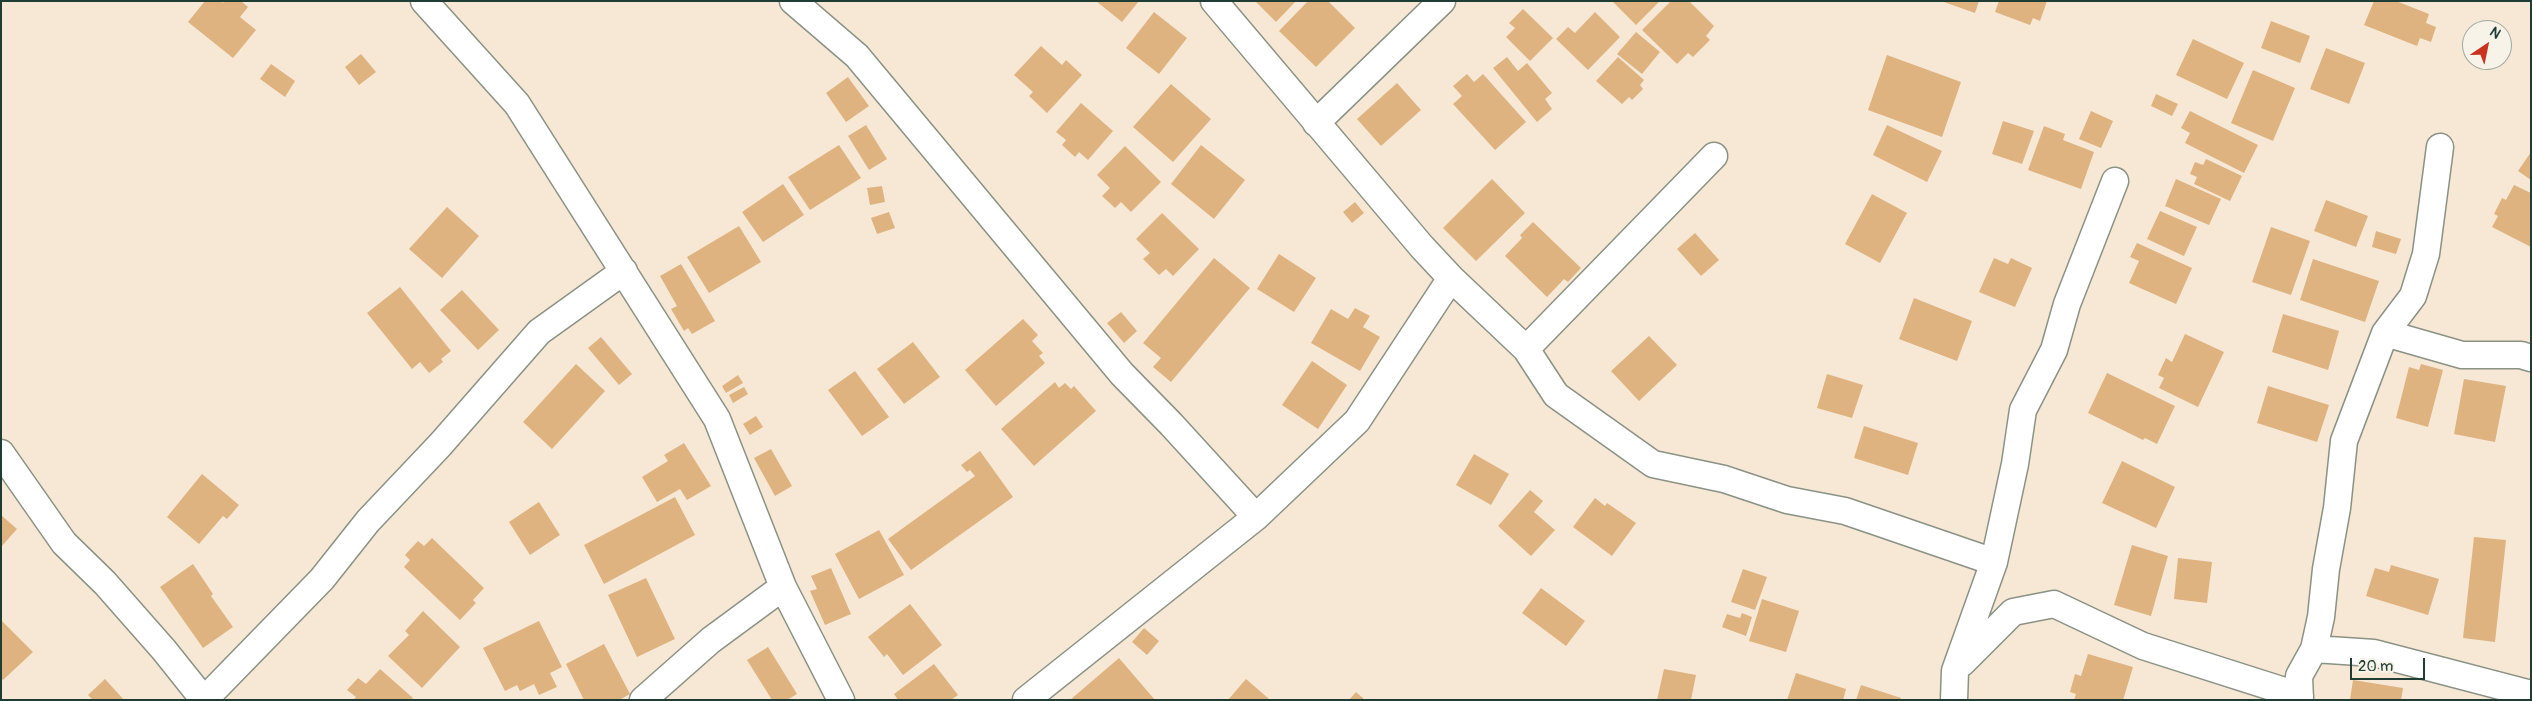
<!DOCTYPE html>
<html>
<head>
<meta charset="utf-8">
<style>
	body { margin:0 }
	#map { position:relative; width:2532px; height:701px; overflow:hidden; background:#f6e8d5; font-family:Pangolin,sans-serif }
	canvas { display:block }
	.frame { position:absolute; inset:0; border:2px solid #1f3d34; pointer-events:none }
	.north { position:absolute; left:2462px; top:20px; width:50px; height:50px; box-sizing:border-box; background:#f7f3e8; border:1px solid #a1aaa0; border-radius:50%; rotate:34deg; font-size:14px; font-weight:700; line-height:20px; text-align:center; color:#1f3d34 }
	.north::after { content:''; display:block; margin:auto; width:18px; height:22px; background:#c8321e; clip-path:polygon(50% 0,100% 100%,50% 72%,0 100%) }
	.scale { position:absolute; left:2350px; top:658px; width:75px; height:22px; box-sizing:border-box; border:2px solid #1f3d34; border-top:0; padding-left:6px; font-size:15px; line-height:18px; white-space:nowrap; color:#1f3d34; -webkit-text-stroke:4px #f7f3e8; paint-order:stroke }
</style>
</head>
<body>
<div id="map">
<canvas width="2532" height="701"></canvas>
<div class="frame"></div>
<div class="north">N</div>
<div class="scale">20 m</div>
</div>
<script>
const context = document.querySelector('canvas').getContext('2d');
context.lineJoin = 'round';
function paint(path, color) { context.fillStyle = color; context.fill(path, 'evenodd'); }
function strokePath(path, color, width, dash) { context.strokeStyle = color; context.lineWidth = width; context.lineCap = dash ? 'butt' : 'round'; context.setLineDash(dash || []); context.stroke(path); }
const building = new Path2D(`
	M 205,1 L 220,1 L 223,3 L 224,1 L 241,1 L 248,7 L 240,17 L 256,30 L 233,58 L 188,22 Z
	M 1096,1 L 1139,1 L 1122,22 Z
	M 1255,1 L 1296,1 L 1276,22 Z
	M 1308,1 L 1328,1 L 1355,28 L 1316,67 L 1279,31 Z
	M 1612,1 L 1660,1 L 1636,25 Z
	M 1671,1 L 1689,1 L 1714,26 L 1706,36 L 1710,40 L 1693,57 L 1688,53 L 1677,64 L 1642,30 Z
	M 1941,1 L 1979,1 L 1975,13 Z
	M 1999,1 L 2047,1 L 2040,21 L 2033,18 L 2030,25 L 1995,12 Z
	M 2374,1 L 2396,1 L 2429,14 L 2426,23 L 2436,27 L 2431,42 L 2420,38 L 2417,46 L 2364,25 Z
	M 1523,9 L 1553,38 L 1530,61 L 1506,37 L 1515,28 L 1509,23 Z
	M 1154,12 L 1187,38 L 1159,74 L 1126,48 Z
	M 1595,12 L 1620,37 L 1588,70 L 1556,39 L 1568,27 L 1575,33 Z
	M 2271,21 L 2310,36 L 2300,63 L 2261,48 Z
	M 1636,32 L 1660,52 L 1642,74 L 1617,54 Z
	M 2193,39 L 2244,63 L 2227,99 L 2176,75 Z
	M 1041,46 L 1062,65 L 1066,60 L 1082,75 L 1047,113 L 1029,96 L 1033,92 L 1014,75 Z
	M 2326,48 L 2365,63 L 2349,104 L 2310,89 Z
	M 361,54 L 376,72 L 359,85 L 345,67 Z
	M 1887,55 L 1961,82 L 1942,137 L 1868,110 Z
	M 1507,57 L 1518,71 L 1527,63 L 1552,93 L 1545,99 L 1552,109 L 1537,122 L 1493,68 Z
	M 1618,57 L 1644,80 L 1640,85 L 1643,89 L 1632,100 L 1629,97 L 1622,104 L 1596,81 Z
	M 271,64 L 295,81 L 285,97 L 260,79 Z
	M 2253,70 L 2295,88 L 2273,141 L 2231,123 Z
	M 1467,74 L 1474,82 L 1483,74 L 1526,122 L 1495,150 L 1453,104 L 1462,96 L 1453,86 Z
	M 848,77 L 869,106 L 846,122 L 826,93 Z
	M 1397,83 L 1421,110 L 1381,146 L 1357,119 Z
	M 1171,84 L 1211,119 L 1173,162 L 1133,127 Z
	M 2156,94 L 2178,104 L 2172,116 L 2151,106 Z
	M 1081,103 L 1113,131 L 1088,160 L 1079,152 L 1075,157 L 1062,145 L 1066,140 L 1056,132 Z
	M 2091,111 L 2113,121 L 2101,148 L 2079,139 Z
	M 2190,111 L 2258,145 L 2244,173 L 2185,143 L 2190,133 L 2181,128 Z
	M 2003,121 L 2034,131 L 2022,164 L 1992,154 Z
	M 866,125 L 887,159 L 869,170 L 848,136 Z
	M 1887,125 L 1942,151 L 1927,182 L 1873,155 Z
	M 2044,126 L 2065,134 L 2063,140 L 2094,152 L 2081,189 L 2028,170 Z
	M 839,145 L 861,178 L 810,210 L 788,177 Z
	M 1201,145 L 1245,180 L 1214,219 L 1171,184 Z
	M 1125,146 L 1161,182 L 1131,212 L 1121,202 L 1115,208 L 1102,196 L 1110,188 L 1097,175 Z
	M 2531,152 L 2531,180 L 2518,171 Z
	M 2206,159 L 2242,176 L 2230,201 L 2194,184 L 2197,177 L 2190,174 L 2195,162 L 2203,165 Z
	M 1492,179 L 1525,213 L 1476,261 L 1443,228 Z
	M 2176,179 L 2221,199 L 2209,225 L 2165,206 Z
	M 783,184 L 804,215 L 763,242 L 742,212 Z
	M 2514,185 L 2531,193 L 2531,247 L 2492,227 L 2498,216 L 2494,214 L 2502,198 L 2506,200 Z
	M 882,186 L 885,202 L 870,205 L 867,188 Z
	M 1872,194 L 1907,213 L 1880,263 L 1845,244 Z
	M 2326,200 L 2368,216 L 2356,247 L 2314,231 Z
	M 1355,202 L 1364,213 L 1352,223 L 1343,212 Z
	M 447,207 L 479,236 L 442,278 L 409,249 Z
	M 2160,211 L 2197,227 L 2184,256 L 2147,239 Z
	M 889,212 L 895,228 L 877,234 L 871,218 Z
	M 1162,213 L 1199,249 L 1173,276 L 1166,269 L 1159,275 L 1143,259 L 1150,253 L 1136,239 Z
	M 1533,222 L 1581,268 L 1568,282 L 1564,279 L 1547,297 L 1505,256 L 1522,238 L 1520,235 Z
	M 739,226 L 761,262 L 709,293 L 687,257 Z
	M 2271,227 L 2310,241 L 2291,295 L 2252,282 Z
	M 2376,231 L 2401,239 L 2396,254 L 2372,247 Z
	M 1695,233 L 1719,260 L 1701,276 L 1677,249 Z
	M 2137,243 L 2192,268 L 2176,304 L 2129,283 L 2139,261 L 2130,257 Z
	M 1279,254 L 1316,278 L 1294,312 L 1257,289 Z
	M 1214,258 L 1250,288 L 1171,382 L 1153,367 L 1161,358 L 1143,343 Z
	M 1994,258 L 2008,264 L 2011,258 L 2032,268 L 2015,307 L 1979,292 Z
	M 2313,259 L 2379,281 L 2365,322 L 2300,300 Z
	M 681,264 L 715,321 L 692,334 L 688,328 L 684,331 L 671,309 L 677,306 L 660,276 Z
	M 400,287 L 451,351 L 441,359 L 443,362 L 429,373 L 420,362 L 412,369 L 367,313 Z
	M 462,290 L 499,330 L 478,350 L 440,310 Z
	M 1914,298 L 1972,321 L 1957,361 L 1899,339 Z
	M 1355,308 L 1370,316 L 1363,327 L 1380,337 L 1360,371 L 1311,343 L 1331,309 L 1348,319 Z
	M 1121,312 L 1137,331 L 1124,343 L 1107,323 Z
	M 2283,314 L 2339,331 L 2328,370 L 2272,352 Z
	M 1023,319 L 1038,335 L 1032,341 L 1043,353 L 1039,356 L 1045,363 L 996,406 L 965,370 Z
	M 2185,334 L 2224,352 L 2198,407 L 2159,388 L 2164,378 L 2158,375 L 2166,358 L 2172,362 Z
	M 1649,336 L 1677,365 L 1639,401 L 1611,371 Z
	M 601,337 L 632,374 L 619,385 L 588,348 Z
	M 913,342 L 940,377 L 904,404 L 877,369 Z
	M 1312,361 L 1347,385 L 1318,429 L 1282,405 Z
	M 576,364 L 605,391 L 552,449 L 523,422 Z
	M 2421,364 L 2443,370 L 2428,427 L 2396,418 L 2409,367 L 2419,370 Z
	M 855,371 L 889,417 L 862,436 L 828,390 Z
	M 2107,373 L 2175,406 L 2157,444 L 2145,438 L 2143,440 L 2088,413 Z
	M 1827,374 L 1863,385 L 1852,418 L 1817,408 Z
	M 738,375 L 743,383 L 726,393 L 722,386 Z
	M 2464,379 L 2506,386 L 2495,442 L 2454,434 Z
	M 1055,382 L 1059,388 L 1065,383 L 1071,389 L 1074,386 L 1096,411 L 1034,466 L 1001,429 Z
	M 2268,386 L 2329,405 L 2317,442 L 2257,423 Z
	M 744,387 L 748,394 L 733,403 L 729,395 Z
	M 756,416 L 763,427 L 750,435 L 743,424 Z
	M 1864,426 L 1918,443 L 1908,475 L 1854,458 Z
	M 684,443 L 711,486 L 687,500 L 680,489 L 657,502 L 642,477 L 668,461 L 664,455 Z
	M 771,449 L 792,486 L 775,496 L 754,458 Z
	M 980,451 L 1013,497 L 911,570 L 888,539 L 975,476 L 970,470 L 967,472 L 961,465 Z
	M 1474,454 L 1509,474 L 1491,505 L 1456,485 Z
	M 2122,461 L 2175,487 L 2156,528 L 2102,503 Z
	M 202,474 L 239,505 L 227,519 L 223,516 L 199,544 L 167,517 Z
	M 1530,490 L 1543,501 L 1534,512 L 1555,530 L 1531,556 L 1498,526 Z
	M 675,497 L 695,535 L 604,584 L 584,545 Z
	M 1595,498 L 1605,506 L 1607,503 L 1636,523 L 1612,556 L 1573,527 Z
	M 539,502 L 560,535 L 530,555 L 509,522 Z
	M 1,515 L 17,529 L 1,547 Z
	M 879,530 L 904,575 L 859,599 L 835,554 Z
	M 2474,537 L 2506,540 L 2495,642 L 2463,638 Z
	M 432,538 L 484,588 L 473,600 L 476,603 L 460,620 L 404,567 L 410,560 L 405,555 L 418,541 L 424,546 Z
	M 2132,545 L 2168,556 L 2151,616 L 2114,605 Z
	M 2178,558 L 2212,562 L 2207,603 L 2174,599 Z
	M 193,564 L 213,594 L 211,596 L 233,627 L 203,648 L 160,587 Z
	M 2391,565 L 2439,579 L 2428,615 L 2366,596 L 2375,568 L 2389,572 Z
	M 831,568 L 851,614 L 825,625 L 810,591 L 817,589 L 811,576 Z
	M 1743,569 L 1767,577 L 1755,610 L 1731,602 Z
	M 646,578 L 675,639 L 637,657 L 608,595 Z
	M 1541,588 L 1585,621 L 1566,646 L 1522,613 Z
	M 1762,599 L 1799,611 L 1786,652 L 1749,641 Z
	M 910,604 L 942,645 L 903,675 L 887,654 L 884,657 L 868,637 Z
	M 423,611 L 460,647 L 422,688 L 388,656 L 409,635 L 405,631 Z
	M 1742,613 L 1752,617 L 1746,636 L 1722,627 L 1727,614 L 1740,618 Z
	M 1,620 L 33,652 L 3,680 L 1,678 Z
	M 539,621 L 562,667 L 550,673 L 557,687 L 539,695 L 534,684 L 520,691 L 517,685 L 505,691 L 483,648 Z
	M 1144,628 L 1159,641 L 1147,655 L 1132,642 Z
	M 604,644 L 630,694 L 619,700 L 584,700 L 566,664 Z
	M 768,647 L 797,694 L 787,700 L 772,700 L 747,660 Z
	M 2088,654 L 2133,667 L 2123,700 L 2074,700 L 2076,694 L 2070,692 L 2075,674 L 2081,676 Z
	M 1119,658 L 1155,700 L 1070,700 Z
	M 934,664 L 958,695 L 951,700 L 898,700 L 894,694 Z
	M 380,669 L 413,698 L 411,700 L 353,700 L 356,697 L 347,690 L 358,678 L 366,684 Z
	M 1664,669 L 1696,675 L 1691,700 L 1657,700 Z
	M 1796,673 L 1846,689 L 1843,700 L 1787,700 Z
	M 105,679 L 124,700 L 93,700 L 88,695 Z
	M 1246,679 L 1269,699 L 1268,700 L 1228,700 Z
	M 2353,680 L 2403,688 L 2401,700 L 2350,700 Z
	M 1861,685 L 1901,698 L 1901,700 L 1856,700 Z
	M 1356,692 L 1365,700 L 1349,700 Z`);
const minor = new Path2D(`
	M 424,1 L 517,104 L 717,419 L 783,587 L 841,700
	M 793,1 L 857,56 L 1122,374 L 1171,424 L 1256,517
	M 1214,1 L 1422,247 L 1451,278 L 1526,349 L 1556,395 L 1653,464 L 1724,479 L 1787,500 L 1845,511 L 1994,562
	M 1316,123 L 1442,1
	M 2385,333 L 2462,355 L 2521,355 L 2531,358
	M 1526,349 L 1714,156
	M 1,453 L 64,543 L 105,583 L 164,650 L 204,700
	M 2314,649 L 2374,653 L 2531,694
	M 1962,663 L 2013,612 L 2054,604 L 2143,646 L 2300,696
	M 204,700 L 322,579 L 368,521 L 440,445 L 539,332 L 624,271
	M 643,700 L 711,640 L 783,587
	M 1026,700 L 1256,517 L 1357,421 L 1451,278
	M 1954,700 L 1955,671 L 1994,562 L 2015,464 L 2023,410 L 2054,350 L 2067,304 L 2115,181
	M 2300,700 L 2299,676 L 2314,649 L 2321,617 L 2326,569 L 2337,508 L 2344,441 L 2385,333 L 2413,296 L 2426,254 L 2440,147`);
paint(building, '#dfb380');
strokePath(minor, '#8a9284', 29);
strokePath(minor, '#fff', 26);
</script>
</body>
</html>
